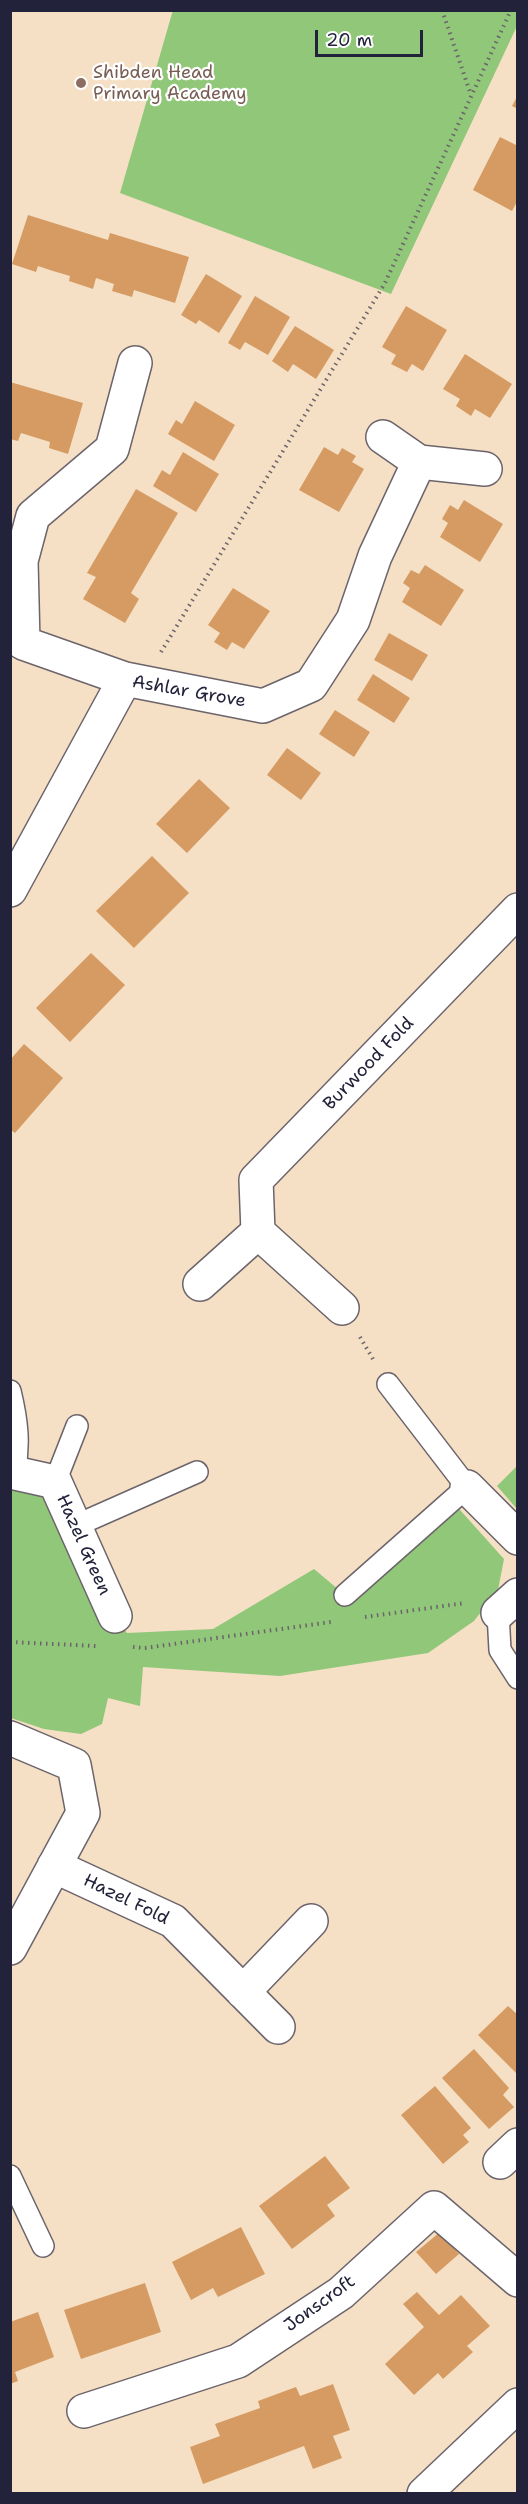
<!DOCTYPE html>
<html>
<head>
<meta charset="utf-8">
<style>
	body { margin:0 }
	#map { position:relative; width:528px; height:2504px; overflow:hidden; background:#f5e0c5; font-family:"Shantell Sans",sans-serif }
	canvas { display:block }
	.frame { position:absolute; inset:0; border:12px solid #22223b; pointer-events:none }
	.scale { position:absolute; left:315px; top:30px; width:108px; height:27px; box-sizing:border-box; border:3px solid #22223b; border-top:0; padding-left:8px; font-size:18px; line-height:21px; white-space:nowrap; color:#22223b; -webkit-text-stroke:4px #fff; paint-order:stroke }
</style>
</head>
<body>
<div id="map">
<canvas width="528" height="2504"></canvas>
<div class="frame"></div>
<div class="scale">20 m</div>
</div>
<script>
const context = document.querySelector('canvas').getContext('2d');
context.lineJoin = 'round';
function paint(path, color) { context.fillStyle = color; context.fill(path, 'evenodd'); }
function strokePath(path, color, width, dash) { context.strokeStyle = color; context.lineWidth = width; context.lineCap = dash ? 'butt' : 'round'; context.setLineDash(dash || []); context.stroke(path); }
function drawText(font, color, halo, rows, align = 'center') {
  context.font = font + ' "Shantell Sans",sans-serif'; context.lineWidth = 4.5; context.setLineDash([]); context.textBaseline = 'middle'; context.strokeStyle = halo; context.fillStyle = color; for (const [text, x, y, turn = 0] of rows) {
    context.save(); context.translate(x, y); context.rotate((+turn || 0) * Math.PI / 180); context.textAlign = isNaN(turn) ? turn : align; if (halo) context.strokeText(text, 0, 0); context.fillText(text, 0, 0); context.restore();
  }
}
const green = new Path2D(`
	M 173,10 L 517,11 L 517,26 L 391,294 L 120,193 Z
	M 517,1466 L 517,1509 L 497,1486 Z
	M 10,1484 L 65,1505 L 115,1616 L 127,1633 L 213,1629 L 314,1569 L 345,1595 L 452,1501 L 504,1559 L 498,1590 L 474,1621 L 428,1653 L 280,1676 L 143,1667 L 140,1706 L 108,1698 L 102,1724 L 81,1734 L 44,1729 L 11,1718 Z`);
const building = new Path2D(`
	M 518,95 L 518,109 L 512,106 Z
	M 500,137 L 518,146 L 518,200 L 512,211 L 473,190 Z
	M 28,215 L 108,240 L 110,233 L 189,257 L 175,303 L 134,290 L 132,297 L 112,291 L 114,284 L 96,278 L 93,289 L 69,281 L 70,276 L 53,271 L 38,266 L 36,272 L 12,264 Z
	M 206,274 L 242,296 L 219,333 L 199,320 L 196,324 L 181,315 Z
	M 255,296 L 290,317 L 268,355 L 245,342 L 240,350 L 228,343 Z
	M 406,306 L 447,330 L 423,371 L 412,364 L 407,372 L 391,364 L 396,355 L 382,347 Z
	M 295,326 L 334,350 L 316,379 L 293,364 L 288,372 L 272,361 Z
	M 465,354 L 512,384 L 490,418 L 475,409 L 471,416 L 456,406 L 460,399 L 443,389 Z
	M 10,382 L 83,403 L 68,454 L 49,448 L 50,442 L 21,433 L 18,441 L 10,439 Z
	M 195,401 L 235,425 L 214,461 L 168,434 L 176,420 L 182,424 Z
	M 324,447 L 338,455 L 342,448 L 356,456 L 352,462 L 364,469 L 339,512 L 299,490 Z
	M 183,452 L 219,474 L 196,512 L 153,486 L 162,470 L 170,475 Z
	M 136,489 L 178,513 L 131,593 L 139,599 L 125,623 L 83,599 L 96,577 L 87,573 Z
	M 464,500 L 503,524 L 480,562 L 440,537 L 448,523 L 442,519 L 450,505 L 458,510 Z
	M 425,565 L 464,590 L 441,626 L 402,602 L 410,588 L 403,583 L 411,570 L 419,574 Z
	M 233,588 L 270,611 L 244,649 L 232,642 L 227,650 L 214,642 L 220,633 L 208,625 Z
	M 389,633 L 428,655 L 412,681 L 374,660 Z
	M 373,674 L 410,698 L 394,723 L 357,700 Z
	M 335,710 L 370,732 L 354,757 L 319,734 Z
	M 287,748 L 321,773 L 301,800 L 267,775 Z
	M 199,779 L 230,808 L 187,853 L 156,824 Z
	M 152,856 L 189,893 L 134,948 L 96,911 Z
	M 91,953 L 125,985 L 70,1042 L 36,1008 Z
	M 24,1044 L 63,1078 L 15,1133 L 10,1129 L 10,1060 Z
	M 508,2006 L 518,2015 L 518,2075 L 478,2035 Z
	M 474,2049 L 509,2088 L 503,2095 L 514,2107 L 489,2129 L 442,2078 Z
	M 435,2086 L 471,2128 L 463,2135 L 469,2142 L 443,2164 L 401,2115 Z
	M 325,2156 L 350,2188 L 327,2205 L 335,2216 L 292,2249 L 259,2206 Z
	M 241,2227 L 265,2274 L 218,2297 L 213,2288 L 191,2300 L 172,2262 Z
	M 440,2232 L 459,2254 L 436,2274 L 416,2252 Z
	M 145,2283 L 161,2332 L 81,2359 L 64,2310 Z
	M 417,2292 L 439,2315 L 461,2295 L 490,2326 L 467,2346 L 473,2352 L 443,2379 L 438,2373 L 414,2395 L 385,2364 L 424,2327 L 403,2304 Z
	M 38,2312 L 54,2357 L 15,2372 L 18,2381 L 10,2384 L 10,2322 Z
	M 333,2384 L 350,2430 L 333,2436 L 342,2458 L 313,2469 L 304,2446 L 203,2484 L 190,2447 L 220,2436 L 215,2424 L 260,2408 L 258,2401 L 296,2387 L 300,2396 Z`);
const path = new Path2D(`
	M 442,10 L 471,95
	M 161,652 L 385,283 L 511,10
	M 360,1337 L 373,1359
	M 365,1617 L 465,1603
	M 10,1642 L 96,1646
	M 133,1647 L 145,1648 L 331,1622`);
const lane = new Path2D(`
	M 10,1391 C 17,1420 20,1444 14,1473
	M 55,1482 L 77,1426
	M 75,1526 L 197,1472
	M 345,1595 L 467,1487 L 388,1384
	M 498,1613 L 500,1650 L 518,1678
	M 10,2176 L 43,2246`);
const street = new Path2D(`
	M 383,437 L 419,462 L 485,469
	M 125,679 L 23,643 L 21,561 L 33,516 L 112,449 L 135,363
	M 10,890 L 125,679 L 263,706 L 311,685 L 353,620 L 375,556 L 419,462
	M 200,1284 L 258,1232
	M 342,1308 L 258,1232 L 256,1180 L 518,910
	M 10,1472 L 55,1482 L 115,1616
	M 467,1487 L 518,1538
	M 498,1613 L 518,1595
	M 10,1738 L 74,1765 L 83,1813 L 10,1948
	M 54,1866 L 173,1921 L 278,2027
	M 243,1992 L 311,1921
	M 500,2162 L 518,2145
	M 84,2411 L 238,2361 L 341,2293 L 434,2208 L 518,2280
	M 424,2494 L 518,2405`);
const markers = [
	[81,83,6,"#8d6e63"]
];
const educationNames = [
	["Shibden Head",93,73],
	["Primary Academy",93,94]
];
const streetNames = [
	["Ashlar Grove",189,692,10],
	["Burwood Fold",369,1064,-46],
	["Hazel Green",83,1545,66],
	["Hazel Fold",126,1900,26],
	["Jonscroft",320,2304,-36]
];
paint(green, '#90c779');
paint(building, '#d59b63');
strokePath(lane, '#6c646b', 24);
strokePath(street, '#6c646b', 36);
strokePath(path, '#6c646b', 4, [1.5, 4.5]);
strokePath(lane, '#fff', 21);
strokePath(street, '#fff', 33);
for (const [x, y, r, color] of markers) { const dot = new Path2D(); dot.arc(x, y, r, 0, 2 * Math.PI); context.fillStyle = color; context.fill(dot); strokePath(dot, '#fff', 2); }
drawText('18px', '#785e54', '#fff', educationNames, 'left');
drawText('18px', '#22223b', '#fff', streetNames);
</script>
</body>
</html>
